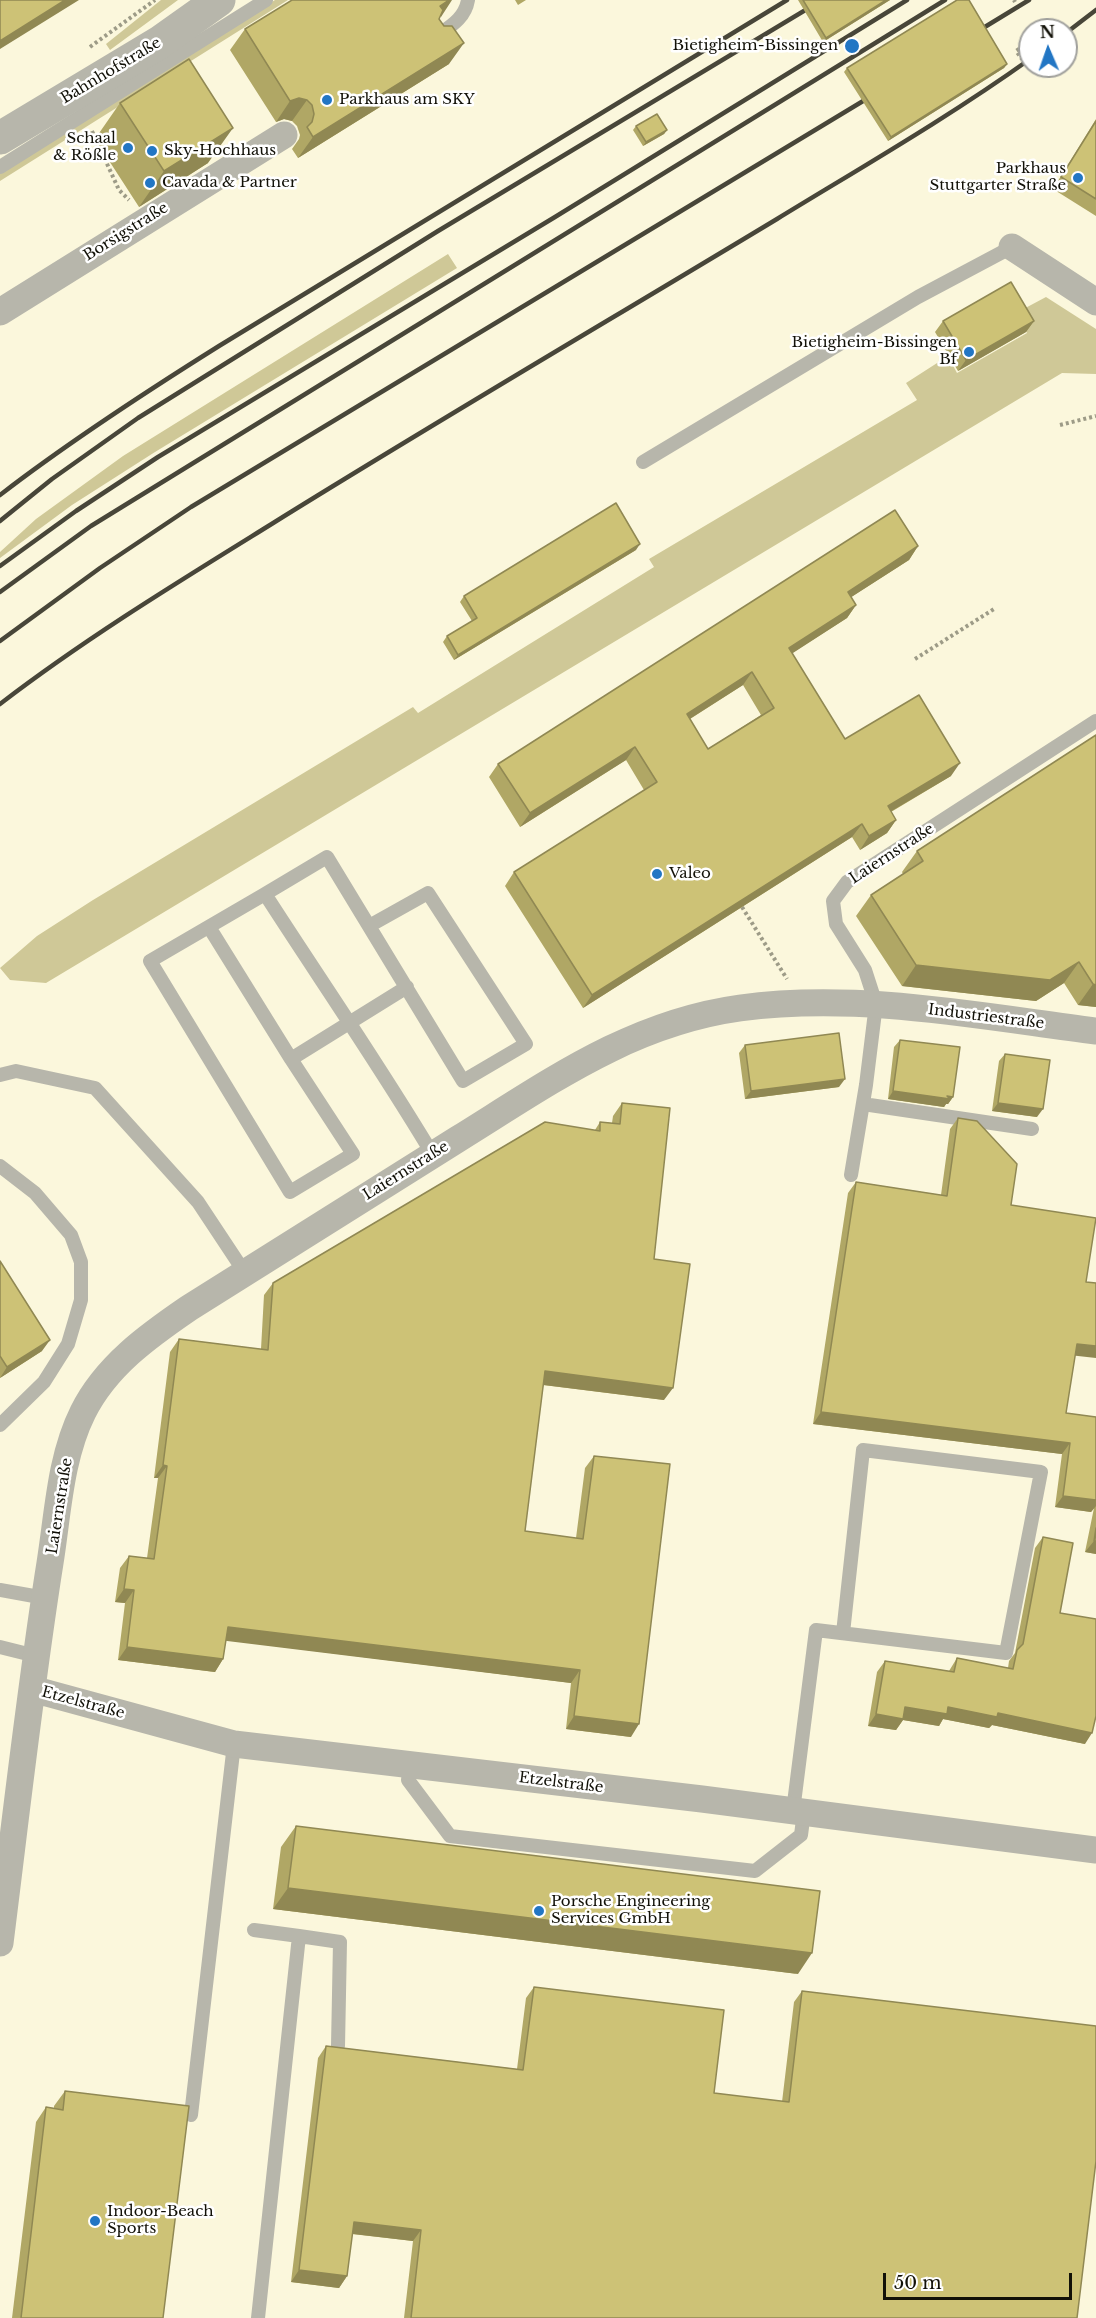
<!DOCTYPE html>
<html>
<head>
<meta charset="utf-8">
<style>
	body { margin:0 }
	#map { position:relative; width:1096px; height:2318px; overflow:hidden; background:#fbf7dc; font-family:"Libre Baskerville",serif }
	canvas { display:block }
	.north { position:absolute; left:1018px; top:18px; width:60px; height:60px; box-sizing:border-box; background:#fff; border:2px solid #a0a09c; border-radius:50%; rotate:358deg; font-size:16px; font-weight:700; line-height:24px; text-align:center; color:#121108 }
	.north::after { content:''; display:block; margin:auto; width:21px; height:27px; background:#2276c4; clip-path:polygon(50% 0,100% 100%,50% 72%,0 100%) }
	.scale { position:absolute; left:883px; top:2273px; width:189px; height:27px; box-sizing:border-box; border:3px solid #121108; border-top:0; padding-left:8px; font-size:18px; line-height:21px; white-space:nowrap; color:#121108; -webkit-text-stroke:4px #fff; paint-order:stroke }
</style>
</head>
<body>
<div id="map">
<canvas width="1096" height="2318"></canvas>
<div class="north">N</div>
<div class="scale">50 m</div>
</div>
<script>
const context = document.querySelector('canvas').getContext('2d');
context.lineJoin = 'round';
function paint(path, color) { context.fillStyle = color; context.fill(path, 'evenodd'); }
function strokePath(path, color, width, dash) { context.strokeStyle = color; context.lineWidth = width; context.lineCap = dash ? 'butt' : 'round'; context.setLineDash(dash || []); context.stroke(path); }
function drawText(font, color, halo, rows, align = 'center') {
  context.font = font + ' "Libre Baskerville",serif'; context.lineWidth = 5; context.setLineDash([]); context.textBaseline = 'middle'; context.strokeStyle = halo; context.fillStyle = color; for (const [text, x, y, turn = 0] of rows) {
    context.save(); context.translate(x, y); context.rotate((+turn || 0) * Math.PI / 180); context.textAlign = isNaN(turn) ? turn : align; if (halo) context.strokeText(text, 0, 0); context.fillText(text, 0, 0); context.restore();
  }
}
const green = new Path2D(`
	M 161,0 L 178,0 L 110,50 L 106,44 Z
	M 275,0 L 288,0 L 0,181 L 0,173 Z
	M 448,254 L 457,268 L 155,452 L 72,505 L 0,558 L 0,552 L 36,519 L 123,456 Z
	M 1046,297 L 1096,329 L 1096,374 L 1062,373 L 46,983 L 10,980 L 0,968 L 37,936 L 93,900 L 413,707 L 418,713 L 654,567 L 649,559 L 917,400 L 906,383 L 948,356 L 957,373 L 1027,333 L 1016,313 Z`);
const path = new Path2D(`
	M 1014,0 L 1015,2
	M 90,47 L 155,0
	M 1019,49 L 1016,51 L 1022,59
	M 92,131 L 119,190 L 129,200
	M 1060,425 L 1096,416
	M 915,659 L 994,609
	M 742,907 L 787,979`);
const service = new Path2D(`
	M 437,36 C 451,26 465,18 468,0
	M 0,167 L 266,0
	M 643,462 L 918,297 L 1012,247
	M 265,894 L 327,857 L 463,1081 L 526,1044 L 428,893 L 369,926
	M 209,927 L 291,1059
	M 407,987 L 291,1059 L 353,1154 L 290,1192 L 150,961 L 265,894 C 321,981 380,1066 433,1155
	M 0,1075 L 16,1071 L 95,1088 L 198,1202 L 245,1273
	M 863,1104 L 1032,1129
	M 0,1166 L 35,1193 L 71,1235 L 81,1262 L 81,1300 L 68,1344 L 44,1382 L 0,1425
	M 851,1175 L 866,1085 L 876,1004 L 865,970 L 836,924 L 833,901 L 847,882 L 1096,721
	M 0,1590 L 45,1598
	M 0,1647 L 36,1656
	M 410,1764 L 408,1780 L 450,1836 L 755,1871 L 801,1835 L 804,1812
	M 793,1811 L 816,1630 L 1006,1653 L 1041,1472 L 863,1450 L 843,1633
	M 254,1930 L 299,1936
	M 191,2115 L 234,1744
	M 258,2318 L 299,1936 L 340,1942 L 338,2046`);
const minor = new Path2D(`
	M 1012,247 L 1096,302
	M 0,312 L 284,135
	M 32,1689 L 234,1744 L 702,1799 L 1096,1850
	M 0,1943 C 16,1816 30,1689 50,1563 C 58,1513 60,1458 83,1412 C 106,1366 148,1336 189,1308 C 279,1252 368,1195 458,1139 C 550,1082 631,1023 740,1008 C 858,992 979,1016 1096,1031`);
const tertiary = new Path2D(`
	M 0,138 L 160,42 L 219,0`);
const rail = new Path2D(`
	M 1066,33 L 1096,10
	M 970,36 L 1029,0
	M 0,495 C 70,441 144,393 219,346 L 787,0
	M 0,521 L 52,479 L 138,418 L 438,231 L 822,0
	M 0,566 L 76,511 L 158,457 L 555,217 L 907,0
	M 0,592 L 91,526 L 945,0
	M 0,641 L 100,568 L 191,507 L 878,92
	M 0,704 C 86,638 178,582 270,525 C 437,421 608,321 777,219 C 862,167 949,117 1030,59`);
const wall = new Path2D(`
	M 515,0 L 526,0 L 518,5 Z
	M 798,0 L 890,0 L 823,42 Z
	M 440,17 L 439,19 L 449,64 L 298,158 L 292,149 L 299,139 L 300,135 L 297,126 L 292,121 L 284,119 L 276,122 L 230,50 L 245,29 Z
	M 1007,64 L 1004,68 L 888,141 L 844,72 L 847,68 Z
	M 120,103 L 208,163 L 139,207 L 95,139 Z
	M 1096,119 L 1096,216 L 1053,189 Z
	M 636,126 L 667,130 L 664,134 L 643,146 L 633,130 Z
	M 943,321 L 1034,321 L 1026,332 L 958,371 L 935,332 Z
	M 918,546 L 909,560 L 851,597 L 856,605 L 847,618 L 792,653 L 845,739 L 951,776 L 891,812 L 896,820 L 887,833 L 860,850 L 852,837 L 583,1008 L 505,886 L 514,872 L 644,790 L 626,760 L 520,827 L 489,777 L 498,764 ZM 743,685 L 761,715 L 708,749 L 690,719 Z
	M 636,550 L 454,660 L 443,642 L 447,636 L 472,621 L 460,602 L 464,596 Z
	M 1096,735 L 1096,1007 L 1078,1005 L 1064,983 L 1036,1001 L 902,986 L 856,916 L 871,895 L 903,874 L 902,872 L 917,851 Z
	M 900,1040 L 953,1097 L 948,1104 L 946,1104 L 944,1107 L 888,1099 L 894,1047 Z
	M 745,1045 L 839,1087 L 745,1099 L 739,1053 Z
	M 1005,1054 L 1037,1117 L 992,1111 L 999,1061 Z
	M 622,1103 L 654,1259 L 664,1400 L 543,1385 L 525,1531 L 576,1538 L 585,1468 L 594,1456 L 631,1737 L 566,1729 L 571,1683 L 226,1640 L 223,1659 L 215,1672 L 118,1660 L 125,1603 L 115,1602 L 120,1568 L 129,1556 L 147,1558 L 158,1478 L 154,1478 L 170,1352 L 179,1339 L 261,1349 L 264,1295 L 273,1283 L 595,1130 L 600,1122 L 612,1123 L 613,1116 Z
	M 958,1118 L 1011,1205 L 1075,1356 L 1066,1413 L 1096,1417 L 1096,1554 L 1085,1552 L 1094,1508 L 1091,1512 L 1055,1507 L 1062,1454 L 813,1424 L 848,1193 L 856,1182 L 941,1195 L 950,1129 Z
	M 0,1261 L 42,1351 L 0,1378 Z
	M 1043,1537 L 1060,1613 L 1085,1744 L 992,1725 L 989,1728 L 943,1719 L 939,1726 L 903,1720 L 896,1730 L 868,1726 L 877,1672 L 885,1661 L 949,1671 L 957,1658 L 1008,1668 L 1009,1661 L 1015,1653 L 1035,1548 Z
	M 296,1826 L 798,1974 L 273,1909 L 281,1847 Z
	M 534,1987 L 714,2093 L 782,2102 L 794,2002 L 802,1991 L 1077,2318 L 404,2318 L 413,2241 L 352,2234 L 347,2276 L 339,2288 L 291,2282 L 318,2058 L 326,2046 L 517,2069 L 526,1998 Z
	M 65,2091 L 163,2318 L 12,2318 L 36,2122 L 46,2107 L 54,2108 L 54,2106 Z`);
const shadedWall = new Path2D(`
	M 65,0 L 79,0 L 0,49 L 0,41 Z
	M 449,0 L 452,0 L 441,17 L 440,6 Z
	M 886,0 L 890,0 L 823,42 L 826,38 Z
	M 464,43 L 449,64 L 298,158 L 313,137 Z
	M 1007,64 L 1004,68 L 888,141 L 891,137 Z
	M 299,98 L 307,100 L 292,121 L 284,119 L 276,122 L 290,101 Z
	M 233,128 L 208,163 L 139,207 L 164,171 Z
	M 667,130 L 664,134 L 643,146 L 646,142 Z
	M 1034,321 L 1026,332 L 958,371 L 966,360 Z
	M 640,544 L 636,550 L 454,660 L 458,655 Z
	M 918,546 L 909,560 L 839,605 L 848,592 Z
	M 856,605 L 847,618 L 779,662 L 789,648 Z
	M 752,672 L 743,685 L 677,727 L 687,714 Z
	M 635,747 L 626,760 L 520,827 L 530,813 Z
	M 960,763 L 951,776 L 878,819 L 888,806 Z
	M 896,820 L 887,833 L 860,850 L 869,836 Z
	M 862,824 L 852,837 L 583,1008 L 592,995 Z
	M 1079,962 L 1064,983 L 1036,1001 L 902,986 L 916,965 Z
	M 1093,984 L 1096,985 L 1096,1007 L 1078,1005 Z
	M 845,1079 L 839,1087 L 745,1099 L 751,1091 Z
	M 893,1091 L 947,1096 L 953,1097 L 948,1104 L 946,1104 L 944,1107 L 888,1099 Z
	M 998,1103 L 1043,1109 L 1037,1117 L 992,1111 Z
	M 50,1340 L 42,1351 L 0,1378 L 7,1367 Z
	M 1077,1344 L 1096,1346 L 1096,1358 L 1069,1355 Z
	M 545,1371 L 673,1388 L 664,1400 L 536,1384 Z
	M 821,1412 L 1070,1443 L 1062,1454 L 813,1424 Z
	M 163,1465 L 167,1466 L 158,1478 L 154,1478 Z
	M 1063,1496 L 1096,1500 L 1096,1506 L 1091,1512 L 1055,1507 Z
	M 1094,1541 L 1096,1541 L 1096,1554 L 1085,1552 Z
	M 124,1589 L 134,1590 L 125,1603 L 115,1602 Z
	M 228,1627 L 580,1670 L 571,1683 L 219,1640 Z
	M 127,1647 L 223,1659 L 215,1672 L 118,1660 Z
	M 905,1707 L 948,1707 L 998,1713 L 1092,1733 L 1085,1744 L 992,1725 L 989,1728 L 943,1719 L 939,1726 L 903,1720 L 896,1730 L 868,1726 L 876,1714 Z
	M 574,1716 L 639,1724 L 631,1737 L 566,1729 Z
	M 288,1888 L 812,1953 L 798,1974 L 273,1909 Z
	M 354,2222 L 421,2230 L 413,2241 L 345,2233 Z
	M 299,2270 L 347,2276 L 339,2288 L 291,2282 Z`);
const building = new Path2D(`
	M 0,0 L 65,0 L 0,41 Z
	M 292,0 L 449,0 L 440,6 L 443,10 L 439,19 L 444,26 L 452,26 L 464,43 L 313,137 L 307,127 L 312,122 L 314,114 L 312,105 L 307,100 L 299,98 L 290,101 L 245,29 Z
	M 803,0 L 886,0 L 826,38 Z
	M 957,0 L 969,0 L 1007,64 L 891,137 L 847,68 Z
	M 189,59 L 233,128 L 164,171 L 120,103 Z
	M 657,114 L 667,130 L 646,142 L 636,126 Z
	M 1096,121 L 1096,199 L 1061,177 Z
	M 1011,282 L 1034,321 L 966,360 L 943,321 Z
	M 616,503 L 640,544 L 458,655 L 447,636 L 477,618 L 464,596 Z
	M 895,510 L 918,546 L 848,592 L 856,605 L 789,648 L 845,739 L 919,695 L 960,763 L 888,806 L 896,820 L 869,836 L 862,824 L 592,995 L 514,872 L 657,782 L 635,747 L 530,813 L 498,764 ZM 752,672 L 774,708 L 708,749 L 687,714 Z
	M 1096,735 L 1096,985 L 1093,984 L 1079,962 L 1050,980 L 916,965 L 871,895 L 923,861 L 917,851 Z
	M 839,1033 L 845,1079 L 751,1091 L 745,1045 Z
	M 900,1040 L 960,1047 L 953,1097 L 947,1096 L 950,1099 L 893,1091 Z
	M 1005,1054 L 1050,1060 L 1043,1109 L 998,1103 Z
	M 622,1103 L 670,1108 L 654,1259 L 690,1264 L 673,1388 L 545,1371 L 525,1531 L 583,1539 L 594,1456 L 670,1464 L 639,1724 L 574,1716 L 580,1670 L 228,1627 L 223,1659 L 127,1647 L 134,1590 L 124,1589 L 129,1556 L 154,1559 L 167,1466 L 163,1465 L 179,1339 L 268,1350 L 273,1283 L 545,1122 L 600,1131 L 600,1122 L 620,1124 Z
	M 958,1118 L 977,1121 L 1017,1164 L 1011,1205 L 1096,1218 L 1086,1282 L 1096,1283 L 1096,1346 L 1077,1344 L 1066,1413 L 1096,1417 L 1096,1500 L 1063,1496 L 1070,1443 L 821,1412 L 856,1182 L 947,1196 Z
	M 0,1261 L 50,1340 L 7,1367 L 0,1356 Z
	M 1096,1528 L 1096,1541 L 1094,1541 Z
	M 1043,1537 L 1073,1543 L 1060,1613 L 1096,1619 L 1096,1716 L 1092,1733 L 998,1713 L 997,1717 L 948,1707 L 947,1714 L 905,1707 L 903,1719 L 876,1714 L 885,1661 L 954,1672 L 957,1658 L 1013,1669 L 1017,1650 L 1023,1644 Z
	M 296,1826 L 820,1891 L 812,1953 L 288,1888 Z
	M 534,1987 L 724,2010 L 714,2093 L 789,2102 L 802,1991 L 1096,2026 L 1096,2161 L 1077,2318 L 411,2318 L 421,2230 L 354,2222 L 347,2276 L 299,2270 L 326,2046 L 523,2070 Z
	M 65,2091 L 189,2106 L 163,2318 L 21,2318 L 46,2107 L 63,2110 Z`);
const markers = [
	[852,46,8,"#2276c4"],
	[327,100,6,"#2276c4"],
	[128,148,6,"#2276c4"],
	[152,151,6,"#2276c4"],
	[1078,178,6,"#2276c4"],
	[150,183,6,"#2276c4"],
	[969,352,6,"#2276c4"],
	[657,874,6,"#2276c4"],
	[539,1911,6,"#2276c4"],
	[95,2221,6,"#2276c4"]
];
const poiNames = [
	["Bietigheim-Bissingen",838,46,"right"],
	["Parkhaus am SKY",339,100],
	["Schaal",116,139,"right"],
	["& Rößle",116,156,"right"],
	["Sky-Hochhaus",164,151],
	["Parkhaus",1066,169,"right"],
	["Stuttgarter Straße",1066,186,"right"],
	["Cavada & Partner",162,183],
	["Bietigheim-Bissingen",957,343,"right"],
	["Bf",957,360,"right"],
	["Valeo",669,874],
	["Porsche Engineering",551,1902],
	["Services GmbH",551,1919],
	["Indoor-Beach",107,2212],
	["Sports",107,2229]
];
const streetNames = [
	["Bahnhofstraße",111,71,-31],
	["Borsigstraße",126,232,-32],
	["Laiernstraße",892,854,-33],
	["Industriestraße",986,1017,7],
	["Laiernstraße",406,1171,-32],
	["Laiernstraße",60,1506,-81],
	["Etzelstraße",83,1703,15],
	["Etzelstraße",561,1783,7]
];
paint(green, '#cfc897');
strokePath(path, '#9d9b87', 4, [3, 3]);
strokePath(service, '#b7b6ab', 14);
strokePath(minor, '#b7b6ab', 27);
strokePath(tertiary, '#b7b6ab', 33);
strokePath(rail, '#484639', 4.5);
paint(wall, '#b0a765');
paint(shadedWall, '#908853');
paint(building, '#cdc276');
strokePath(building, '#908853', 1.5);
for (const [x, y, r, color] of markers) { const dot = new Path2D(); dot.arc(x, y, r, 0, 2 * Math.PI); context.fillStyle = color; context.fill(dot); strokePath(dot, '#fff', 2); }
drawText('15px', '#121108', '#fff', poiNames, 'left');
drawText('15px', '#121108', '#fff', streetNames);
</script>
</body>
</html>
